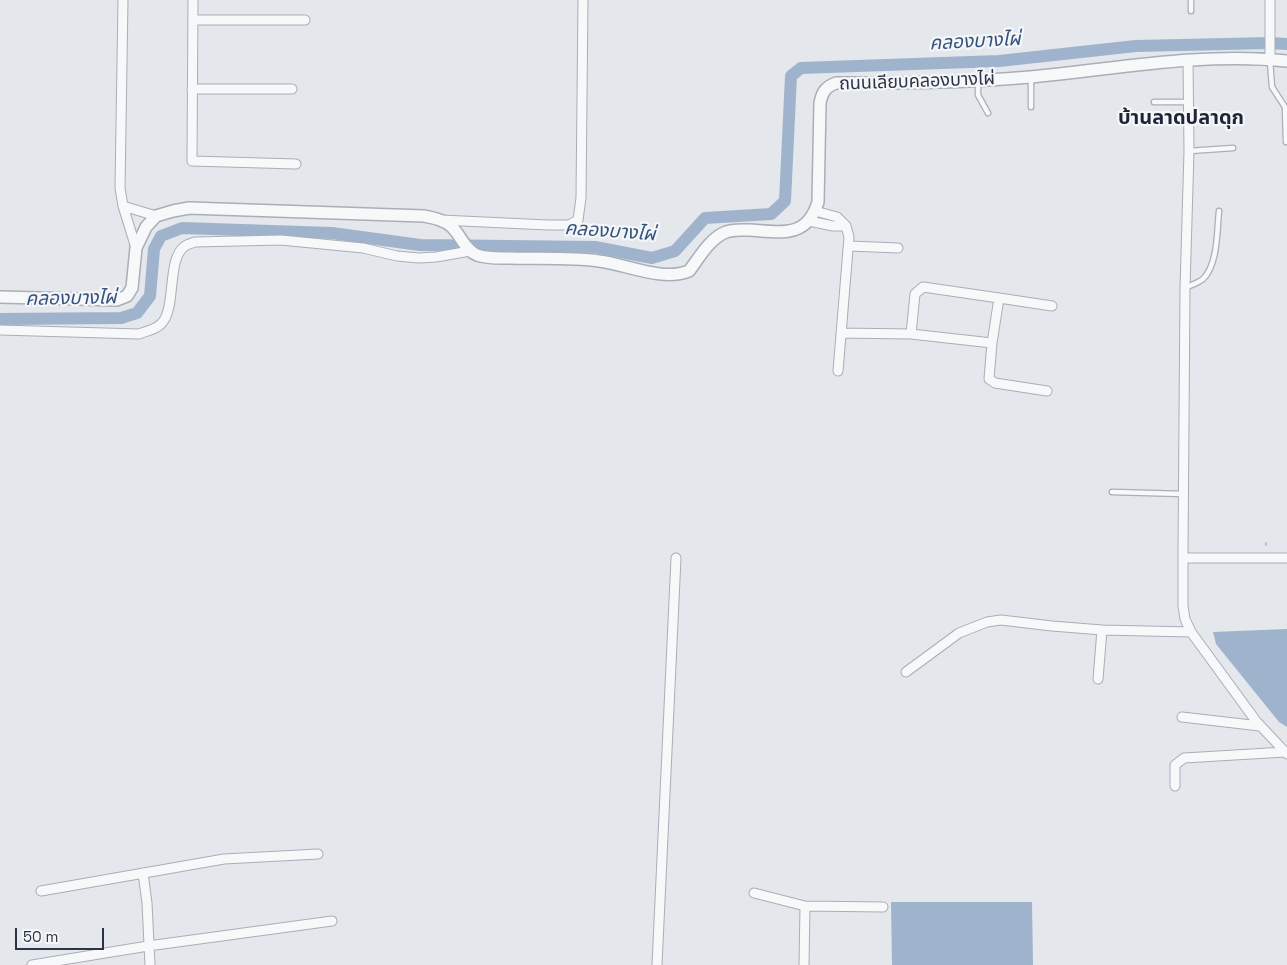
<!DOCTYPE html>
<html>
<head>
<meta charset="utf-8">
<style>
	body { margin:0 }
	#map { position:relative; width:1287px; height:965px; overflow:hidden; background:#e4e7ec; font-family:"Space Grotesk",sans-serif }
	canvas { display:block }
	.scale { position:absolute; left:15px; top:928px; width:89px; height:22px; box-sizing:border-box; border:2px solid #2b3445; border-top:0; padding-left:6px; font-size:15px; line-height:18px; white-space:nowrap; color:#2b3445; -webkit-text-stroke:4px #f4f6f9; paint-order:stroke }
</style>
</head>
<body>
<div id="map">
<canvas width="1287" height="965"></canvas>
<div class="scale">50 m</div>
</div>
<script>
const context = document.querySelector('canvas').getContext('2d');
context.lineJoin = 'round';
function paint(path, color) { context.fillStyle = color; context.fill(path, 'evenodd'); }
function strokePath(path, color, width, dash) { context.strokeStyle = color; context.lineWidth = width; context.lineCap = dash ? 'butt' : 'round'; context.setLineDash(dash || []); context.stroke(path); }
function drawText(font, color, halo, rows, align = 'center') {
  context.font = font + ' "Space Grotesk","Noto Sans Thai",sans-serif'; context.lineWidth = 4.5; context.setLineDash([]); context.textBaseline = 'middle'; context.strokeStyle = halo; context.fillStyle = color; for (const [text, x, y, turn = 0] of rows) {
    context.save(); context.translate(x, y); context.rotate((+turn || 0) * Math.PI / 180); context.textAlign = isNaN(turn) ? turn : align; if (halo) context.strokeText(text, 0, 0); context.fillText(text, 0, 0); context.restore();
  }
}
const water = new Path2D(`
	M 1287,629 L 1287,727 L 1279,722 L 1216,644 L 1213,632 Z
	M 891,902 L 1032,902 L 1033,965 L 892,965 Z`);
const canal = new Path2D(`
	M 0,319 L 121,318 L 137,313 L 150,296 L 154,249 L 161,236 L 182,228 L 332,233 L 420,245 L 595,247 L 652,258 L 675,251 L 705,218 L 771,214 L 785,201 L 791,76 L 801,68 L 999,61 L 1136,46 L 1270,43 L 1287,44`);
const path = new Path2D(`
	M 1266,542 L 1266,549`);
const service = new Path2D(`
	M 1191,0 L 1191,11
	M 1270,61 L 1272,87 L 1285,107 L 1286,142
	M 1031,78 L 1031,107
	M 978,82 L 978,95 L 988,113
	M 1154,102 L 1189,102
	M 1189,151 L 1233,148
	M 1185,288 C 1191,285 1198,283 1203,279 C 1218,265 1217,230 1219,211
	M 1112,492 L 1184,494`);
const minor = new Path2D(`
	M 123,0 L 120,188 L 123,206 L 136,248
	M 193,0 L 192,161 L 296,164
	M 1270,0 L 1270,59
	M 193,20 L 305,20
	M 1188,60 L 1189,151 L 1185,288 L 1183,552 L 1183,606 L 1185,619 L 1191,632 L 1256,721 L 1287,754
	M 192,89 L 292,89
	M 123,206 L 156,216
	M 441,220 L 548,225 L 569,225 L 578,220 L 581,198 L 583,0
	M 809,221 L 833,226 L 846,226 L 837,217 L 815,211
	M 849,246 L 898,248
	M 999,298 L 1052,306
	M 0,330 L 139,334 C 146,331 155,330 161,324 C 177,309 166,259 185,246 C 188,244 192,243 195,242 L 281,240 L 363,248 L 397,256 L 419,258 L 436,257 L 470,251
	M 841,333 L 911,334 L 992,343 L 989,379 L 995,383 L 1047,391
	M 911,334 L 915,294 L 923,287 L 999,298 L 992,343
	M 838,371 L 849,237 L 846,226
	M 1183,558 L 1287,558
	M 906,672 L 959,633 L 987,622 L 1001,620 L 1052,626 L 1102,630 L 1191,632
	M 1098,679 L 1102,630
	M 1182,717 L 1260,726
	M 1175,786 L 1175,765 L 1184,758 L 1285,752
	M 143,873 L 147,903 L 150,965
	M 41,891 L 224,859 L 318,854
	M 754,893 L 805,906 L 883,907
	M 32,965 L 148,946 L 332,921
	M 657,965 L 676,558
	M 804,965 L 805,906`);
const tertiary = new Path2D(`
	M 0,297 L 117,300 L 127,296 L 132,288 L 136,248 L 146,227 L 156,216 L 173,211 L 189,208 L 424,216 C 434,218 444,220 452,227 C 461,236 465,250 477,255 C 488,259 500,258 511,258 C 540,259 570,257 599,261 C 626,264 662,282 689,271 C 699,258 710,238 726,232 C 733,229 742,230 749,230 C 780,232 807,239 818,202 L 820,103 C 822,93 825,87 836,83 C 900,83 965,83 1030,77 C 1115,69 1201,52 1287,61`);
const streetNames = [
	["ถนนเลียบคลองบางไผ่",917,82,-2]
];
const waterNames = [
	["คลองบางไผ่",975,42,-3],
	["คลองบางไผ่",610,232,4],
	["คลองบางไผ่",71,299,-1]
];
const quarterNames = [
	["บ้านลาดปลาดุก",1181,119]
];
paint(water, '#9fb4cc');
strokePath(canal, '#9fb4cc', 12);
strokePath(service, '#a9aeb7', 7);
strokePath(minor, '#a9aeb7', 11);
strokePath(tertiary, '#a9aeb7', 14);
strokePath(path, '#c2c5cb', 2, [4, 4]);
strokePath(service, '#f7f8fa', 4.5);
strokePath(minor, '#f7f8fa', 9);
strokePath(tertiary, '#f7f8fa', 11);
drawText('18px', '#2b3445', '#f4f6f9', streetNames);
drawText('italic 19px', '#34527a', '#f4f6f9', waterNames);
drawText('bold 20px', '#1d2536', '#f4f6f9', quarterNames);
</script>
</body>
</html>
